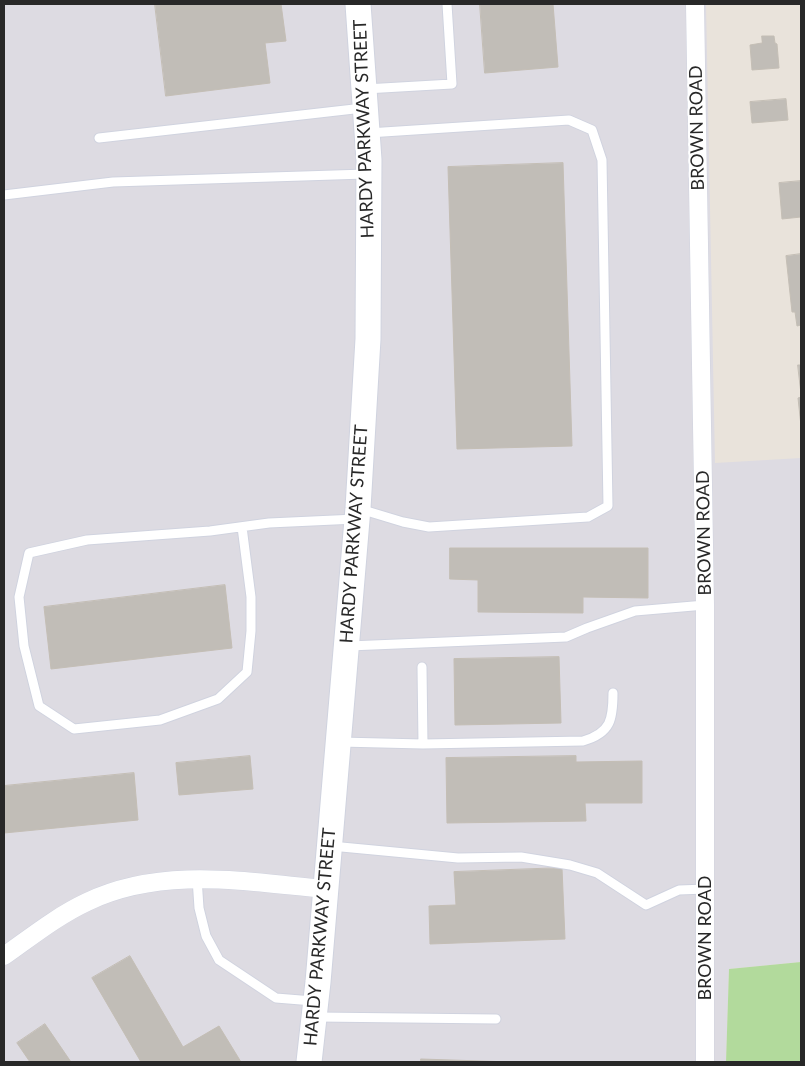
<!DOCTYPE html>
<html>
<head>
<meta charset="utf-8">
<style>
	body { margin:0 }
	#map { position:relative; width:805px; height:1066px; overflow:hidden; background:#e9e3db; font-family:Lato,sans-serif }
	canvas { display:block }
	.frame { position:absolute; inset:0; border:5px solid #282828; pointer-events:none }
</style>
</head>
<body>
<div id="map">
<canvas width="805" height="1066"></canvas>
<div class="frame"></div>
</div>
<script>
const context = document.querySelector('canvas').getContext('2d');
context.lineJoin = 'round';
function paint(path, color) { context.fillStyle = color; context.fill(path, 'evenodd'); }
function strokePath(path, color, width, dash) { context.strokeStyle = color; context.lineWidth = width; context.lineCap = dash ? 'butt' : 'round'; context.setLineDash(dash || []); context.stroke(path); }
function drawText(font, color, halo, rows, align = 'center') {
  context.font = font + ' Lato,sans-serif'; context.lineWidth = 4; context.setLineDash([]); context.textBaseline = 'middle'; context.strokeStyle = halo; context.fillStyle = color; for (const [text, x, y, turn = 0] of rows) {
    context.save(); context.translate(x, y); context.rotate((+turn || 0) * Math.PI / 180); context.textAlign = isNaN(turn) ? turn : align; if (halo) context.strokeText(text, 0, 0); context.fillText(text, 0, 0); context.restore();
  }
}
const industrial = new Path2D(`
	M 4,4 L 706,4 L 715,463 L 801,458 L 801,962 L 729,969 L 726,1062 L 4,1062 Z`);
const green = new Path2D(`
	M 801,962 L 801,1062 L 726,1062 L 729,969 Z`);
const building = new Path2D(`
	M 155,4 L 281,4 L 286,41 L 265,43 L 270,83 L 166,96 Z
	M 480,4 L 553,4 L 558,67 L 485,73 Z
	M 762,36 L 774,36 L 775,43 L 777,44 L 779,68 L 752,70 L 750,45 L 762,43 Z
	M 786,99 L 788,120 L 752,123 L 750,102 Z
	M 563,163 L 572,446 L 457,449 L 448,167 Z
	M 801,181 L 801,217 L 782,219 L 779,183 Z
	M 801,254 L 801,325 L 797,326 L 795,312 L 792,312 L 786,256 Z
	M 798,365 L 801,365 L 801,426 L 798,398 L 801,397 Z
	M 450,548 L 648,548 L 648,598 L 583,597 L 583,613 L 478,612 L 478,580 L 450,579 Z
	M 225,585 L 232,648 L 51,669 L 44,607 Z
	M 559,657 L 561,723 L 455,725 L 454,659 Z
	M 250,756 L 253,789 L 179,795 L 176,763 Z
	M 576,756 L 576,762 L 642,761 L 642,803 L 585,803 L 586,821 L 447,823 L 446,758 Z
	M 134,773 L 138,820 L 4,833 L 4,786 Z
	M 562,868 L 565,939 L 430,944 L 429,906 L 456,905 L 454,872 Z
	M 130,956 L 183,1047 L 219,1026 L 241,1062 L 141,1062 L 92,978 Z
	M 45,1024 L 71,1062 L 30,1062 L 17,1043 Z
	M 421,1059 L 511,1062 L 421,1062 Z`);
const service = new Path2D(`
	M 365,89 L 452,84 L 447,4
	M 99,138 L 363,108
	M 4,195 L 113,182 L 366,174
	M 360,509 L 403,522 L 429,527 L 588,517 L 608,506 L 602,160 L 592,130 L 569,120 L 368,133
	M 242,527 L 251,597 L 251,631 L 247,672 L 218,699 L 160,720 L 74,729 L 39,706 L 24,646 L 19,597 L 29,553 L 87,540 L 210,531 L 269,523 L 356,519
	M 349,646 L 566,637 L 587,628 L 635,611 L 705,605
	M 422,667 L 423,744
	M 340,742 L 423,744 L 583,741 C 611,733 613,719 613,693
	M 331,846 L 458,858 L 521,857 L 570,865 L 597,873 L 646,905 L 679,890 L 706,889
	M 197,878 L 199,908 L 206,936 L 219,960 L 276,998 L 313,1001
	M 317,1017 L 496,1019`);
const minor = new Path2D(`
	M 695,4 L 705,605 L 705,1062
	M 4,956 C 31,937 57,916 87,902 C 162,866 246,882 325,889`);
const secondary = new Path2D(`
	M 309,1062 L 318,982 L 358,508 L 368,339 L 369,160 L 358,4`);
const streetNames = [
	["BROWN ROAD",697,128,-91],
	["HARDY PARKWAY STREET",364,129,-92],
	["BROWN ROAD",704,533,-91],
	["HARDY PARKWAY STREET",354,534,-86],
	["HARDY PARKWAY STREET",320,937,-85],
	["BROWN ROAD",705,938,-90]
];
paint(industrial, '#dddbe2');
paint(green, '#b2da9c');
paint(building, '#c1bdb7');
strokePath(building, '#c4beb5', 1);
strokePath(service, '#d0d3df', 11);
strokePath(minor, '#d0d3df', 19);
strokePath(secondary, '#d0d3df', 27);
strokePath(service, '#fff', 9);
strokePath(minor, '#fff', 18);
strokePath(secondary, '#fff', 25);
drawText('18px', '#282828', '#fff', streetNames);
</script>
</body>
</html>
